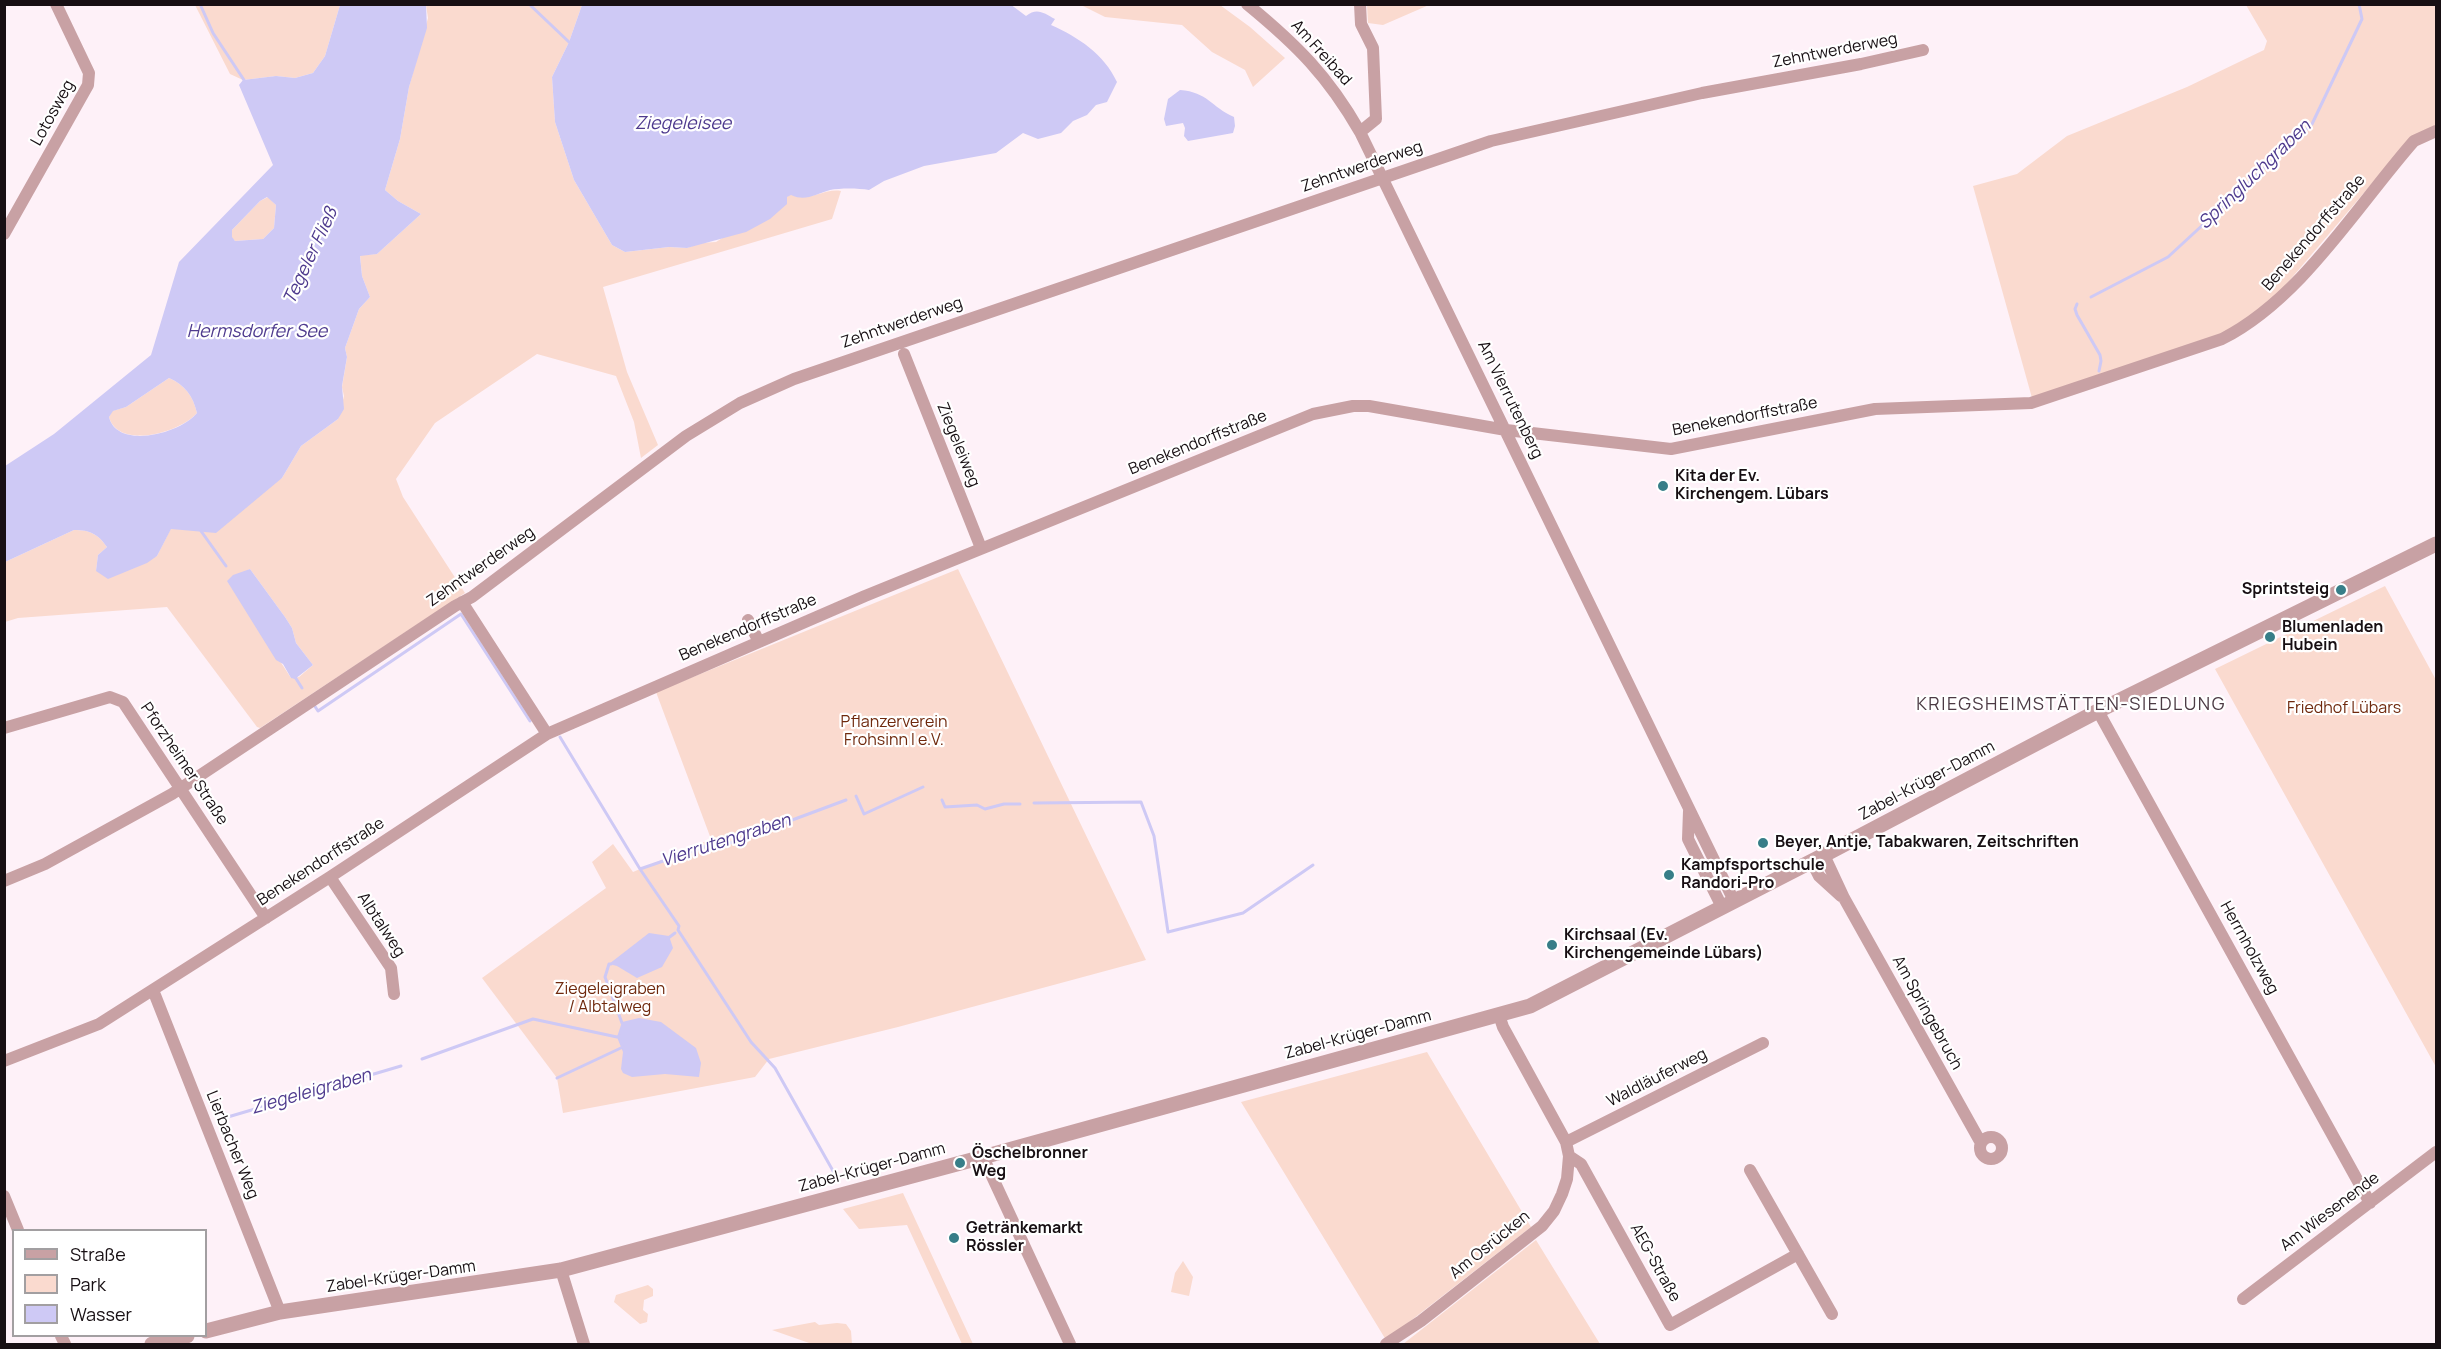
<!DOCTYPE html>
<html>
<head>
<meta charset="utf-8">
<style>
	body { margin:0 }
	#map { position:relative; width:2441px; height:1349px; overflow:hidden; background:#fef1f8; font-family:Manrope,sans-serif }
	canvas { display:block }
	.frame { position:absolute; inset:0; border:6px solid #170f13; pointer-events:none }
	.legend { position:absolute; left:12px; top:1229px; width:195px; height:108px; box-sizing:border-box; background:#fff; border:2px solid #a29fa1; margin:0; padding:8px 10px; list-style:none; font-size:18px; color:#170f13 }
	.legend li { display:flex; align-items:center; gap:12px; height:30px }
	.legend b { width:30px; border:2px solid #a29fa1 }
</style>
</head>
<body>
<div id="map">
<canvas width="2441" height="1349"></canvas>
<div class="frame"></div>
<ul class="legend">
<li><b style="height:8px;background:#c8a1a4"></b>Straße</li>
<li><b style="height:16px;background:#fadacf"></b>Park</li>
<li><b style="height:16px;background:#cec9f5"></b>Wasser</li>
</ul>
</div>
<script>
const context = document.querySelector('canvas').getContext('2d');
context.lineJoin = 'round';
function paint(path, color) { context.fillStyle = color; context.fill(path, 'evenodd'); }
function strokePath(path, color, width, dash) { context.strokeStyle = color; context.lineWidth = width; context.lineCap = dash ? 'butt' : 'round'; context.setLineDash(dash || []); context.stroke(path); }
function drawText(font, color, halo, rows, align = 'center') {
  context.font = font + ' Manrope,sans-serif'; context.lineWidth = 4.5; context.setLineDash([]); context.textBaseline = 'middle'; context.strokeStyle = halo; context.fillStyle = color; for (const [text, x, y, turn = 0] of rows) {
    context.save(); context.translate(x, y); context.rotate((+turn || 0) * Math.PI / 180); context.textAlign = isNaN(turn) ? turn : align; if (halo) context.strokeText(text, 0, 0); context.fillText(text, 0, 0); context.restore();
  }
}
const green = new Path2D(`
	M 195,5 L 340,5 L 325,56 L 313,73 L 295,78 L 276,76 L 243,80 L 230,74 Z
	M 426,5 L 582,5 L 569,42 L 552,77 L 555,122 L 574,180 L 612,245 L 625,252 L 669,247 L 687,248 L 700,243 L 716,242 L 791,194 C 810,203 823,188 841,191 L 832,219 L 603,287 L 627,372 L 658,445 L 641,458 L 634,422 L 616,376 L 537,354 L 435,423 L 396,479 L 403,497 L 465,593 L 260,728 L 257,727 L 167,607 L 18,618 L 5,622 L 5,562 L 74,530 C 90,530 98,534 107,547 L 98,555 L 96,571 L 157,556 L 171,528 L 282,478 L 301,446 L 338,419 L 344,396 L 342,387 L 347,357 L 345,348 L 359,309 L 370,297 L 362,276 L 360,255 L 377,254 L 421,214 L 398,201 L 385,190 L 400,139 L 409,87 L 428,18 ZM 250,569 L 285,617 L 292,628 L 296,643 L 313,665 L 299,677 L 291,678 L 228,581 Z
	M 1081,5 L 1220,5 L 1250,27 L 1285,58 L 1253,87 L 1245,70 L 1212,52 L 1182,25 L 1105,17 Z
	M 1367,5 L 1367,4 L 1429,5 L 1383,25 L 1368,23 Z
	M 2246,5 L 2436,5 L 2436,127 L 2408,141 L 2278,294 L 2248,321 L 2220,335 L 2032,398 L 1973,186 L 2017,174 L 2067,136 L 2187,87 L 2264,50 L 2267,41 Z
	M 268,197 L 276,205 L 274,228 L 263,239 L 235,241 L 231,237 L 232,230 L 260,201 Z
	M 169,378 C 185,385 193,396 197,413 C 180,433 118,450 109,417 L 112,411 L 126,407 Z
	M 958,569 L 1146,960 L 898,1027 L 769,1059 L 755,1077 L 563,1113 L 557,1078 L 482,978 L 606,888 L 592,862 L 613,844 L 633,872 L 711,839 L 656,692 Z
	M 2385,586 L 2436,680 L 2436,1067 L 2215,669 Z
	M 1427,1052 L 1531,1227 L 1386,1340 L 1241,1102 Z
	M 903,1193 L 973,1344 L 962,1344 L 907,1225 L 859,1229 L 843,1209 Z
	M 1536,1240 L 1600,1344 L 1403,1344 Z
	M 1183,1261 L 1193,1277 L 1189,1296 L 1171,1292 L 1175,1273 Z
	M 648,1285 L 653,1289 L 653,1296 L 644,1300 L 643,1310 L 648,1314 L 647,1322 L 640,1324 L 614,1302 L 616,1295 Z
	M 815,1322 L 819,1325 L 837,1323 L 846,1324 L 851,1331 L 852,1344 L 812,1344 L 772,1330 Z`);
const water = new Path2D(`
	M 1010,4 L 1026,16 C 1037,7 1044,13 1055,19 L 1051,25 C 1078,37 1104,54 1117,82 L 1107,102 L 1096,105 L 1087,115 L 1073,121 L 1061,133 L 1038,139 L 1023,133 L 996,153 L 924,166 L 884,181 L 869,190 C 858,188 840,188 830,190 C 815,194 806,202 791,195 L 787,197 L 787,204 L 770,219 L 746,232 L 687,248 L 669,247 L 625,252 L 612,245 L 574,180 L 555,122 L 552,77 L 569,42 L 582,5 Z
	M 340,5 L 426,5 L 427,28 L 409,87 L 400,139 L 385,190 L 398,201 L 421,214 L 377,254 L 360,256 L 362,276 L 370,297 L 359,309 L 345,348 L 347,357 L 342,386 L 344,409 L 338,419 L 301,446 L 282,478 L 216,533 L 171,529 L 157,556 L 147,563 L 108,579 L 96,571 L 98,555 L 107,547 C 98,534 90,530 74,530 L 5,562 L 5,466 L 54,434 L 151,355 L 179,262 L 273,165 L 239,85 L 243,80 L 276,76 L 295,78 L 313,73 L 325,56 ZM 267,197 L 276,205 L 274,228 L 263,239 L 235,241 L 232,237 L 232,230 L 260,201 ZM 169,378 C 185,385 193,396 197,413 C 180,434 117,450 109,417 L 113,411 L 126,407 Z
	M 1180,90 C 1208,92 1211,107 1234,117 L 1235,126 L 1233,133 L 1188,141 L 1184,136 L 1185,128 L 1183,123 L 1166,126 L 1164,119 L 1168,99 Z
	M 250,569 L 285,617 L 292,628 L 296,643 L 313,665 L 295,679 L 291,678 L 283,664 L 276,660 L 227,581 L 233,575 Z
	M 649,933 L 669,936 L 673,948 L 662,967 L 637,978 L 617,966 L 609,964 Z
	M 639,1018 L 661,1022 L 696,1048 L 701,1063 L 699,1077 L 665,1074 L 632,1077 L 623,1073 L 621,1069 L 623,1052 L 617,1037 L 622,1022 Z`);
const stream = new Path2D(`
	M 200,4 L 213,33 L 244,80
	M 529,4 L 569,42
	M 2091,297 L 2168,257 L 2312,124 L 2362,19 L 2359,4
	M 2077,304 L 2075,309 L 2077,315 L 2100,355 L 2101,361 L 2099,371
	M 201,531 L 226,566
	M 295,677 L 302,688
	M 314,705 L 318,711 L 461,614 L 530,721
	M 560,737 L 640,869 L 679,926 L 678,930 L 751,1042 L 775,1068 L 837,1178
	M 856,796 L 864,814 L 923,787
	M 942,800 L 945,807 L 977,805 L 985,809 L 1004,804 L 1020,804
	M 1034,803 L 1141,802 L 1154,836 L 1168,932 L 1243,913 L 1313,865
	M 640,869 L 724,840 L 725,845 L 846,800
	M 667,939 L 675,933
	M 611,964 L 609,964 L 605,977 L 622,1023
	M 422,1059 L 533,1019 L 617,1037 L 621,1036
	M 557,1078 L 623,1047
	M 221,1119 L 401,1066`);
const minor = new Path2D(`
	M 1247,4 C 1297,45 1328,76 1360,132 L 1734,901
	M 1360,132 L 1376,119 L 1373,48 L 1361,24 L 1360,4
	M 4,234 L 88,85 L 89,73 L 56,4
	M 904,354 L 981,548
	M 462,602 L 547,734
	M 748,620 L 759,642
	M 2098,711 L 2370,1203
	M 4,728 L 110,697 L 123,702 L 266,918
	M 1689,811 L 1688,839 L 1722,907
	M 1824,855 L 1844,898 L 1981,1143
	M 1812,862 L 1819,876 L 1841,896
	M 330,877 L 391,968 L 394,994
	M 4,881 L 45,864 L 172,794 L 455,606 L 472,597 L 686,436 L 740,403 L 794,379 L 1491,141 L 1702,93 L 1861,64 L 1923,50
	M 153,990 L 280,1312
	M 4,1061 L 99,1024 L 330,877 L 547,734 L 865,596 L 1313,414 L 1353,406 L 1369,406 L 1506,430 L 1671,449 L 1875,409 L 2031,403 L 2222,339 C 2301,299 2356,207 2414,141 L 2436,131
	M1980 1148a11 11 0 1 1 22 0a11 11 0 1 1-22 0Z
	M 1566,1142 L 1763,1043
	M 1569,1156 L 1581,1164 L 1670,1325 L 1798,1254
	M 983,1157 L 1070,1344
	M 1750,1170 L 1832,1314
	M 4,1196 L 18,1230
	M 561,1270 L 584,1344
	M 2243,1299 L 2436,1152
	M 61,1336 L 65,1344
	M 1386,1344 L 1421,1321 L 1542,1226 L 1554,1211 L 1562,1194 L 1567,1179 L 1569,1156 L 1566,1142 L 1503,1027 L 1499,1015`);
const tertiary = new Path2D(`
	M 206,1331 L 280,1312 L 561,1270 L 983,1157 L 1530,1006 L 1824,855 L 2098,711 L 2436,544
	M 152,1344 L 187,1336`);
const markers = [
	[1663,486,6,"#377e88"],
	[2341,590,6,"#377e88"],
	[2270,637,6,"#377e88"],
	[1763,843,6,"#377e88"],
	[1669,875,6,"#377e88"],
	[1552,945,6,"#377e88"],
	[960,1163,6,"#377e88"],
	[954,1238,6,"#377e88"]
];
const streetNames = [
	["Zehntwerderweg",1835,51,-11],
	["Am Freibad",1321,53,48],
	["Lotosweg",53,113,-61],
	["Zehntwerderweg",1362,167,-19],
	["Benekendorffstraße",2314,233,-49],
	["Zehntwerderweg",902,323,-19],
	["Am Vierrutenberg",1510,400,64],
	["Benekendorffstraße",1745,417,-11],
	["Benekendorffstraße",1198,443,-22],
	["Ziegeleiweg",958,445,68],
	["Zehntwerderweg",481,567,-35],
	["Benekendorffstraße",748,628,-23],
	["Pforzheimer Straße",184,764,56],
	["Zabel-Krüger-Damm",1927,781,-28],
	["Benekendorffstraße",321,862,-33],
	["Albtalweg",381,925,57],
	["Herrnholzweg",2249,948,61],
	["Am Springebruch",1927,1013,61],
	["Zabel-Krüger-Damm",1358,1035,-15],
	["Waldläuferweg",1657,1078,-27],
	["Lierbacher Weg",232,1145,68],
	["Zabel-Krüger-Damm",872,1168,-15],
	["Am Wiesenende",2330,1212,-37],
	["Am Osrücken",1490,1245,-39],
	["AEG-Straße",1655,1263,61],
	["Zabel-Krüger-Damm",401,1277,-8]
];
const poiNames = [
	["Kita der Ev.",1675,477],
	["Kirchengem. Lübars",1675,495],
	["Sprintsteig",2329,590,"right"],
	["Blumenladen",2282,628],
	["Hubein",2282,646],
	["Beyer, Antje, Tabakwaren, Zeitschriften",1775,843],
	["Kampfsportschule",1681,866],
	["Randori-Pro",1681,884],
	["Kirchsaal (Ev.",1564,936],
	["Kirchengemeinde Lübars)",1564,954],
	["Öschelbronner",972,1154],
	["Weg",972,1172],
	["Getränkemarkt",966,1229],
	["Rössler",966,1247]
];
const parkNames = [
	["Friedhof Lübars",2344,709],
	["Pflanzerverein",894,723],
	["Frohsinn I e.V.",894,741],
	["Ziegeleigraben",610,990],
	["/ Albtalweg",610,1008]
];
const waterNames = [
	["Ziegeleisee",683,124],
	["Springluchgraben",2255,175,-44],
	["Tegeler Fließ",311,256,-65],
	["Hermsdorfer See",257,332],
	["Vierrutengraben",726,841,-18],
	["Ziegeleigraben",311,1092,-16]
];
const neighbourhoodNames = [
	["KRIEGSHEIMSTÄTTEN-SIEDLUNG",2071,705]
];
paint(green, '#fadacf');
paint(water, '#cec9f5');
strokePath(stream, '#cec9f5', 3);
strokePath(minor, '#c8a1a4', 12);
strokePath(tertiary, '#c8a1a4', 15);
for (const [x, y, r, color] of markers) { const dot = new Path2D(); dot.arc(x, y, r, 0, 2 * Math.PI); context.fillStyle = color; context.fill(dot); strokePath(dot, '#fff', 2); }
drawText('16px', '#170f13', '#fff', streetNames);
drawText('bold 16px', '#170f13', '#fff', poiNames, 'left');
drawText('16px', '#6f290d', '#fff', parkNames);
drawText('italic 18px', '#4e3a8e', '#fff', waterNames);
context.letterSpacing = '1.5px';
drawText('18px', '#4c3a44', '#fff', neighbourhoodNames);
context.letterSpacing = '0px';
</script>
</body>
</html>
